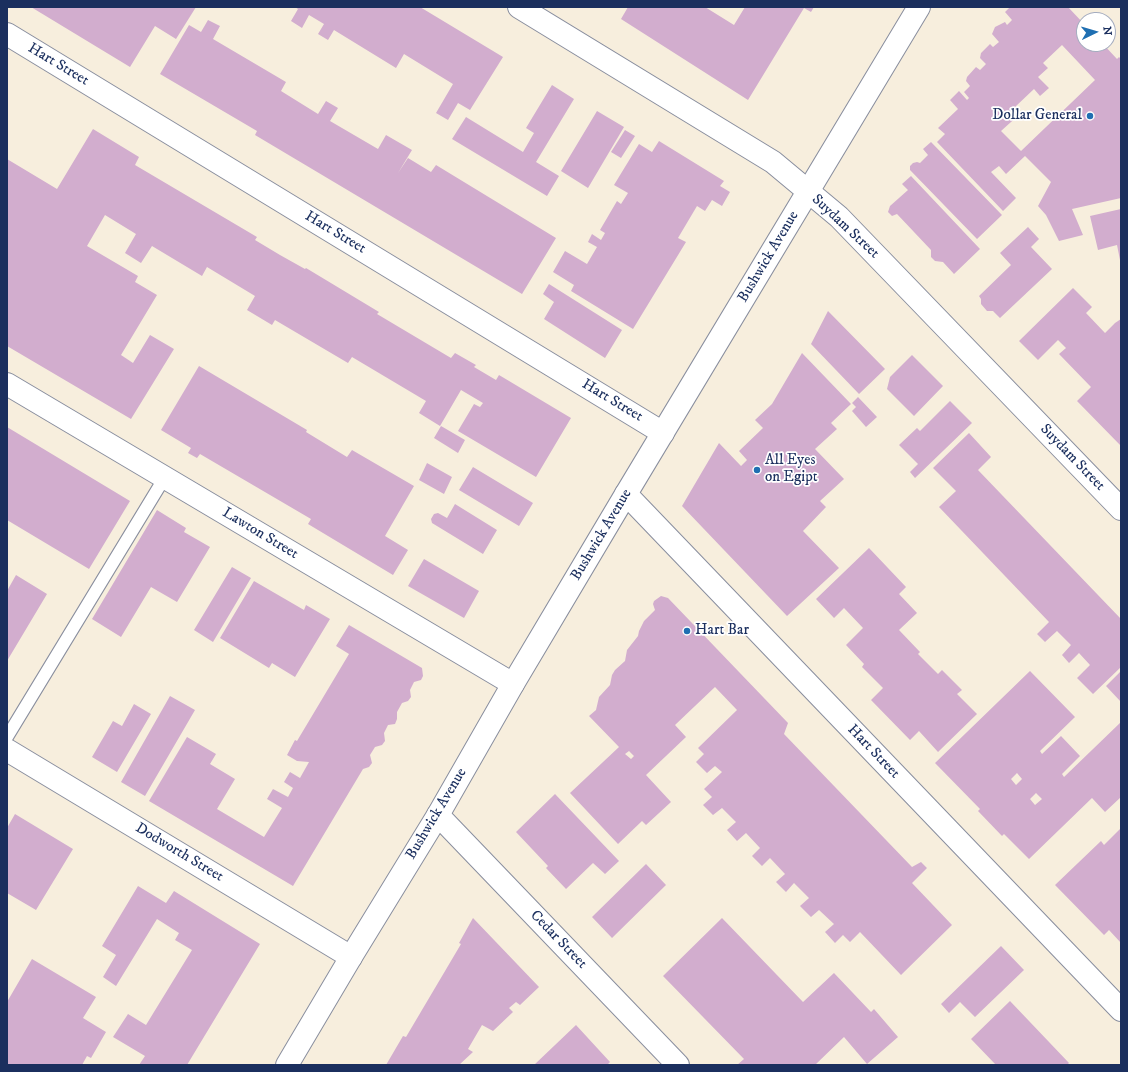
<!DOCTYPE html>
<html>
<head>
<meta charset="utf-8">
<style>
	body { margin:0 }
	#map { position:relative; width:1128px; height:1072px; overflow:hidden; background:#f7eedd; font-family:"IM FELL DW Pica",serif }
	canvas { display:block }
	.frame { position:absolute; inset:0; border:8px solid #1b2f5e; pointer-events:none }
	.north { position:absolute; left:1076px; top:12px; width:40px; height:40px; box-sizing:border-box; background:#fff; border:1px solid #a4acbf; border-radius:50%; rotate:85deg; font-size:11px; font-weight:700; line-height:16px; text-align:center; color:#1b2f5e }
	.north::after { content:''; display:block; margin:auto; width:14px; height:18px; background:#1f6fb2; clip-path:polygon(50% 0,100% 100%,50% 72%,0 100%) }
</style>
</head>
<body>
<div id="map">
<canvas width="1128" height="1072"></canvas>
<div class="frame"></div>
<div class="north">N</div>
</div>
<script>
const context = document.querySelector('canvas').getContext('2d');
context.lineJoin = 'round';
function paint(path, color) { context.fillStyle = color; context.fill(path, 'evenodd'); }
function strokePath(path, color, width, dash) { context.strokeStyle = color; context.lineWidth = width; context.lineCap = dash ? 'butt' : 'round'; context.setLineDash(dash || []); context.stroke(path); }
function drawText(font, color, halo, rows, align = 'center') {
  context.font = font + ' "IM FELL DW Pica",serif'; context.lineWidth = 3.5; context.setLineDash([]); context.textBaseline = 'middle'; context.strokeStyle = halo; context.fillStyle = color; for (const [text, x, y, turn = 0] of rows) {
    context.save(); context.translate(x, y); context.rotate((+turn || 0) * Math.PI / 180); context.textAlign = isNaN(turn) ? turn : align; if (halo) context.strokeText(text, 0, 0); context.fillText(text, 0, 0); context.restore();
  }
}
const building = new Path2D(`
	M 31,7 L 196,7 L 176,39 L 155,26 L 130,67 Z
	M 295,7 L 420,7 L 503,57 L 470,110 L 458,103 L 448,120 L 436,113 L 453,84 L 404,54 L 396,68 L 334,30 L 328,40 L 318,34 L 324,24 L 309,15 L 302,28 L 291,21 L 298,9 Z
	M 628,7 L 705,7 L 734,25 L 745,7 L 814,7 L 811,12 L 804,8 L 748,100 L 621,19 Z
	M 1010,7 L 1068,7 L 1084,24 L 1084,44 L 1103,44 L 1117,59 L 1119,57 L 1121,59 L 1121,198 L 1072,209 L 1083,235 L 1059,241 L 1046,215 L 1038,206 L 1051,182 L 1025,156 L 1006,174 L 999,166 L 991,172 L 1016,198 L 1003,211 L 937,142 L 945,134 L 938,128 L 958,109 L 950,100 L 959,91 L 967,100 L 969,98 L 964,92 L 970,86 L 966,81 L 967,77 L 976,67 L 980,70 L 986,64 L 980,58 L 981,53 L 990,44 L 993,47 L 999,42 L 992,34 L 995,27 L 1005,22 L 1007,25 L 1012,20 L 1005,12 ZM 1062,45 L 1095,80 L 1021,151 L 1001,131 L 1021,113 L 1015,107 L 1034,89 L 1040,96 L 1049,88 L 1038,77 L 1048,68 L 1043,63 Z
	M 208,20 L 220,26 L 213,39 L 286,82 L 281,91 L 318,114 L 326,101 L 338,108 L 330,121 L 378,149 L 386,135 L 412,150 L 398,173 L 408,158 L 431,172 L 436,165 L 556,238 L 522,294 L 255,135 L 257,131 L 160,74 L 189,25 L 201,32 Z
	M 552,85 L 574,99 L 536,162 L 559,176 L 547,196 L 452,139 L 466,117 L 523,152 L 534,133 L 526,128 Z
	M 597,111 L 624,127 L 588,188 L 561,171 Z
	M 93,129 L 139,157 L 135,165 L 257,237 L 255,240 L 280,255 L 305,269 L 306,268 L 379,312 L 377,314 L 451,358 L 455,353 L 476,365 L 474,367 L 496,380 L 499,375 L 571,418 L 536,477 L 458,431 L 474,404 L 480,407 L 483,403 L 461,390 L 440,426 L 419,413 L 426,401 L 352,357 L 348,363 L 275,320 L 272,325 L 247,310 L 255,296 L 207,267 L 202,276 L 152,246 L 141,263 L 125,253 L 136,234 L 105,215 L 87,246 L 138,276 L 135,282 L 157,295 L 121,355 L 133,363 L 150,335 L 174,349 L 131,419 L 7,346 L 7,159 L 57,189 Z
	M 625,130 L 635,136 L 621,158 L 611,152 Z
	M 659,141 L 724,181 L 720,186 L 730,192 L 722,206 L 712,200 L 705,211 L 697,206 L 678,238 L 686,242 L 633,329 L 571,291 L 574,285 L 553,272 L 565,251 L 587,264 L 597,247 L 588,242 L 592,234 L 601,240 L 605,233 L 600,230 L 617,201 L 621,204 L 628,193 L 614,185 L 639,144 L 652,152 Z
	M 931,142 L 1002,215 L 977,239 L 910,170 L 910,166 L 913,163 L 917,162 L 920,163 L 928,155 L 923,149 Z
	M 911,176 L 980,249 L 954,274 L 943,262 L 935,261 L 931,257 L 931,250 L 897,214 L 892,216 L 888,212 L 890,206 L 908,190 L 902,184 Z
	M 1121,209 L 1121,260 L 1120,260 L 1117,245 L 1098,250 L 1090,216 Z
	M 1028,227 L 1039,239 L 1031,247 L 1052,269 L 1000,318 L 993,311 L 987,311 L 981,304 L 981,299 L 979,296 L 1011,265 L 1000,253 Z
	M 549,284 L 622,330 L 605,358 L 544,319 L 554,302 L 543,294 Z
	M 1073,288 L 1092,307 L 1086,313 L 1105,333 L 1115,323 L 1121,319 L 1121,446 L 1077,401 L 1091,387 L 1059,354 L 1066,348 L 1058,340 L 1038,360 L 1019,341 Z
	M 828,311 L 885,369 L 859,394 L 811,344 Z
	M 802,353 L 851,404 L 831,423 L 837,429 L 815,449 L 844,479 L 820,501 L 826,507 L 803,531 L 839,568 L 787,616 L 682,506 L 719,443 L 741,466 L 747,460 L 739,451 L 763,428 L 755,420 L 772,404 Z
	M 912,355 L 943,386 L 914,416 L 887,389 L 890,377 Z
	M 199,366 L 307,430 L 306,432 L 347,457 L 352,450 L 414,486 L 385,536 L 408,550 L 393,575 L 308,524 L 311,519 L 200,454 L 197,458 L 188,453 L 191,448 L 161,430 Z
	M 858,397 L 877,417 L 866,427 L 852,411 L 856,407 L 852,403 Z
	M 950,401 L 972,423 L 915,478 L 910,472 L 918,464 L 899,445 L 917,428 L 920,431 Z
	M 441,426 L 465,440 L 458,453 L 434,438 Z
	M 7,427 L 130,501 L 89,569 L 7,520 Z
	M 969,433 L 991,457 L 978,470 L 1121,619 L 1121,667 L 1093,694 L 1077,678 L 1090,665 L 1079,653 L 1069,663 L 1062,655 L 1071,645 L 1057,631 L 1045,642 L 1037,634 L 1049,622 L 939,507 L 956,491 L 933,468 Z
	M 427,463 L 452,477 L 444,494 L 419,480 Z
	M 473,467 L 533,503 L 519,526 L 459,490 Z
	M 455,504 L 497,530 L 483,554 L 432,523 L 431,519 L 434,514 L 438,513 L 447,518 Z
	M 157,510 L 186,528 L 184,532 L 210,547 L 177,602 L 151,587 L 121,637 L 92,619 Z
	M 869,548 L 906,587 L 899,594 L 917,613 L 899,630 L 920,652 L 918,654 L 938,674 L 942,670 L 962,690 L 957,694 L 977,714 L 938,752 L 919,731 L 910,740 L 871,700 L 883,688 L 862,667 L 864,664 L 846,645 L 863,628 L 844,608 L 834,618 L 816,599 Z
	M 424,559 L 479,591 L 464,618 L 408,586 Z
	M 232,567 L 251,578 L 213,642 L 194,630 Z
	M 16,575 L 47,594 L 7,661 L 7,591 Z
	M 254,581 L 304,610 L 306,605 L 330,619 L 295,677 L 272,663 L 269,668 L 220,638 Z
	M 661,596 L 668,598 L 788,723 L 784,734 L 912,867 L 921,862 L 927,868 L 912,883 L 952,925 L 901,975 L 860,932 L 850,942 L 843,935 L 835,943 L 825,932 L 834,924 L 819,910 L 811,917 L 800,906 L 809,898 L 794,883 L 786,892 L 776,882 L 785,874 L 770,858 L 762,866 L 752,856 L 760,848 L 746,833 L 737,841 L 727,830 L 736,822 L 722,808 L 713,815 L 703,805 L 712,797 L 704,789 L 722,772 L 715,766 L 707,773 L 696,762 L 704,754 L 698,748 L 737,710 L 715,687 L 675,725 L 686,737 L 646,775 L 671,802 L 646,825 L 642,821 L 618,844 L 570,793 L 619,747 L 589,716 L 596,710 L 599,697 L 610,685 L 612,675 L 615,670 L 625,661 L 627,650 L 638,636 L 639,631 L 644,621 L 655,610 L 653,604 L 654,601 ZM 629,751 L 634,756 L 631,759 L 625,754 Z
	M 349,625 L 422,668 L 423,676 L 421,680 L 414,682 L 410,690 L 411,697 L 408,701 L 402,703 L 397,712 L 397,719 L 395,724 L 388,725 L 384,733 L 385,741 L 382,745 L 375,747 L 370,755 L 372,763 L 369,767 L 363,769 L 293,886 L 149,801 L 187,737 L 216,754 L 210,764 L 235,779 L 217,809 L 264,837 L 282,808 L 267,799 L 273,789 L 288,797 L 293,788 L 284,782 L 290,772 L 300,778 L 309,762 L 297,761 L 287,755 L 295,740 L 297,741 L 349,654 L 336,646 Z
	M 1030,671 L 1075,717 L 1040,751 L 1042,754 L 1061,736 L 1080,756 L 1062,774 L 1064,777 L 1121,722 L 1121,797 L 1105,812 L 1092,798 L 1029,859 L 1004,834 L 1002,836 L 978,811 L 980,809 L 935,763 ZM 1017,773 L 1022,779 L 1016,785 L 1011,779 ZM 1036,793 L 1042,799 L 1035,805 L 1030,799 Z
	M 1121,671 L 1121,702 L 1106,686 Z
	M 170,696 L 195,710 L 145,796 L 121,782 Z
	M 134,704 L 151,714 L 117,772 L 92,757 L 113,721 L 122,726 Z
	M 555,794 L 619,861 L 605,874 L 593,863 L 566,889 L 546,868 L 548,866 L 516,832 Z
	M 15,814 L 73,849 L 36,910 L 7,893 L 7,828 Z
	M 1121,828 L 1121,943 L 1109,930 L 1104,935 L 1055,885 L 1101,841 L 1104,845 Z
	M 646,864 L 666,885 L 612,938 L 592,917 Z
	M 138,886 L 166,903 L 174,891 L 260,944 L 187,1065 L 139,1065 L 145,1056 L 113,1037 L 128,1014 L 146,1025 L 192,950 L 175,940 L 179,933 L 157,919 L 116,986 L 103,977 L 116,955 L 102,946 Z
	M 473,918 L 539,987 L 520,1005 L 516,1002 L 509,1008 L 513,1012 L 493,1031 L 482,1025 L 468,1049 L 473,1052 L 459,1065 L 386,1065 L 403,1036 L 406,1037 L 461,944 L 459,943 Z
	M 722,918 L 803,1002 L 834,973 L 871,1012 L 874,1009 L 898,1037 L 867,1064 L 844,1037 L 815,1065 L 737,1065 L 744,1059 L 663,976 Z
	M 1001,946 L 1024,970 L 975,1017 L 960,1002 L 949,1013 L 941,1004 Z
	M 32,959 L 96,997 L 83,1018 L 106,1032 L 91,1058 L 87,1056 L 82,1065 L 7,1065 L 7,1002 Z
	M 1010,1001 L 1069,1063 L 1067,1065 L 996,1065 L 971,1039 Z
	M 576,1025 L 610,1062 L 607,1065 L 534,1065 Z`);
const lane = new Path2D(`
	M 7,737 L 165,477`);
const street = new Path2D(`
	M 519,7 L 773,162 L 839,217 L 1121,509
	M 7,34 L 663,433
	M 7,384 L 513,684
	M 626,494 L 1121,1010
	M 7,750 L 351,957
	M 438,815 L 678,1065`);
const secondary = new Path2D(`
	M 287,1065 L 351,957 L 438,815 L 513,684 L 626,494 L 919,7`);
const markers = [
	[1090,116,4,"#1f6fb2"],
	[757,470,4,"#1f6fb2"],
	[687,631,4,"#1f6fb2"]
];
const streetNames = [
	["Hart Street",58,65,31],
	["Suydam Street",845,227,43],
	["Hart Street",335,233,31],
	["Bushwick Avenue",769,257,-59],
	["Hart Street",612,401,31],
	["Suydam Street",1072,458,46],
	["Lawton Street",260,534,31],
	["Bushwick Avenue",602,535,-59],
	["Hart Street",873,752,46],
	["Bushwick Avenue",437,814,-59],
	["Dodworth Street",179,853,31],
	["Cedar Street",558,940,46]
];
const poiNames = [
	["Dollar General",1082,116,"right"],
	["All Eyes",765,461],
	["on Egipt",765,478],
	["Hart Bar",695,631]
];
paint(building, '#d2adce');
strokePath(lane, '#898e9e', 14);
strokePath(street, '#898e9e', 24);
strokePath(secondary, '#898e9e', 24);
strokePath(lane, '#fff', 12);
strokePath(street, '#fff', 22);
strokePath(secondary, '#fff', 22);
for (const [x, y, r, color] of markers) { const dot = new Path2D(); dot.arc(x, y, r, 0, 2 * Math.PI); context.fillStyle = color; context.fill(dot); strokePath(dot, '#fff', 1.5); }
drawText('15px', '#1b2f5e', '#fff', streetNames);
drawText('15px', '#1b2f5e', '#fff', poiNames, 'left');
</script>
</body>
</html>
